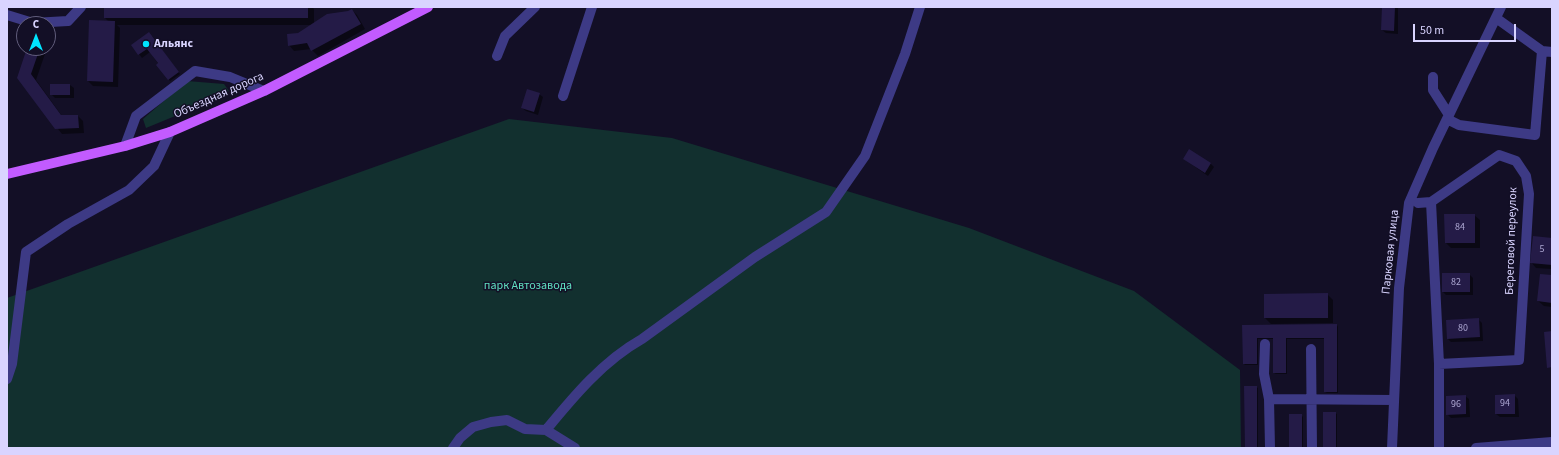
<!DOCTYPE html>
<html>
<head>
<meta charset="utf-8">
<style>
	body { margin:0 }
	#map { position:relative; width:1559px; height:455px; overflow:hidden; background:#130f26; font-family:"Source Sans 3",sans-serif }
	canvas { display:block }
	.frame { position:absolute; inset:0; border:8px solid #d9d4ff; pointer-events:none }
	.north { position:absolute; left:16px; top:16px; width:40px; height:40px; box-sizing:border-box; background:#130f26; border:1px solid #625e7d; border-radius:50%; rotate:0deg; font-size:11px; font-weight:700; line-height:16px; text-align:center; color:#d9d4ff }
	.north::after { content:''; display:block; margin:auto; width:14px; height:18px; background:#00e5ff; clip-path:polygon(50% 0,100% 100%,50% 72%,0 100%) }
	.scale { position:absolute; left:1413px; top:24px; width:103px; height:18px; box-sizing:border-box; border:2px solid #d9d4ff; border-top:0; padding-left:5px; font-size:12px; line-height:14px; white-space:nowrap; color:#d9d4ff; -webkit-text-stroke:3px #130f26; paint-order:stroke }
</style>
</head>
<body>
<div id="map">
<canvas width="1559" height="455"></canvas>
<div class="frame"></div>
<div class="north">С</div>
<div class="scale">50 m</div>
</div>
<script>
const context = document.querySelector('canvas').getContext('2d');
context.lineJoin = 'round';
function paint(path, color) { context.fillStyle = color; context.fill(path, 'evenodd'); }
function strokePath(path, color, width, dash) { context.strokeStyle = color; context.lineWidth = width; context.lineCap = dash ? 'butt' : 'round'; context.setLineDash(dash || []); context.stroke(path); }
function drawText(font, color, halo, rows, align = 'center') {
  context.font = font + ' "Source Sans 3",sans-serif'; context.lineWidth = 3; context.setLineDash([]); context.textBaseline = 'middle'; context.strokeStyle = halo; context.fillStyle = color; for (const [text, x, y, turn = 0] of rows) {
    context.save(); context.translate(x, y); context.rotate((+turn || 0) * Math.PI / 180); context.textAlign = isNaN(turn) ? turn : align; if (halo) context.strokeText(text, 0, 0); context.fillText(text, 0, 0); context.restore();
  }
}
const green = new Path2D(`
	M 187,81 L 224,84 L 229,91 L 197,107 L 146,128 L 143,119 Z
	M 509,119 L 672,138 L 969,228 L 1134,291 L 1240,370 L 1241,448 L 7,448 L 7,298 Z`);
const shadow = new Path2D(`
	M 105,7 L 312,7 L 314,9 L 314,23 L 352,10 L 357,15 L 365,29 L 318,56 L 311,49 L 294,51 L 289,45 L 298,34 L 312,25 L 117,25 L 120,28 L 118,87 L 93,86 L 88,81 L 90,21 L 109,22 L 105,18 Z
	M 1383,7 L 1398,7 L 1398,34 L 1386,33 L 1382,30 Z
	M 48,33 L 51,36 L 48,45 Z
	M 152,36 L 180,74 L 170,81 L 150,52 L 142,58 L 139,54 Z
	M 28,48 L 47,48 L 36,80 L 62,116 L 78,116 L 83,121 L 84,133 L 62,134 L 18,78 Z
	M 70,85 L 74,88 L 74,98 L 55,98 L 51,94 Z
	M 539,94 L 543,97 L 538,115 L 526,111 L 522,108 Z
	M 1184,159 L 1210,163 L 1214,167 L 1208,176 Z
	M 1474,215 L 1480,220 L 1480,248 L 1451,248 L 1446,243 Z
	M 1552,239 L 1552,269 L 1536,268 L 1531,262 Z
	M 1469,274 L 1473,278 L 1473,295 L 1446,295 L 1443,292 Z
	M 1552,276 L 1552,307 L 1544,306 L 1538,301 Z
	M 1327,294 L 1333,300 L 1333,323 L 1271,324 L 1265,318 L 1265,295 Z
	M 1478,319 L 1482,323 L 1483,341 L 1451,342 L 1448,339 Z
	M 1337,325 L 1338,327 L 1338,393 L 1327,393 L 1325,392 L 1325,339 L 1287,339 L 1287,374 L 1276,374 L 1274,373 L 1274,339 L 1258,339 L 1258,365 L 1245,365 L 1244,364 L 1243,326 Z
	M 1256,387 L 1258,388 L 1258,448 L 1246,448 Z
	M 1514,395 L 1518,399 L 1519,417 L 1500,417 L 1496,414 Z
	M 1465,396 L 1469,399 L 1470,417 L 1451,418 L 1447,414 Z
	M 1335,413 L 1337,414 L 1337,448 L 1324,448 Z
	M 1301,415 L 1303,417 L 1303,448 L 1290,448 Z`);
const building = new Path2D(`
	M 104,7 L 308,7 L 308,18 L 104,18 Z
	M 1382,7 L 1395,7 L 1394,31 L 1381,30 Z
	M 352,9 L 361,24 L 311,51 L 307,43 L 288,46 L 287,34 L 298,33 L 327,14 L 348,11 Z
	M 89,20 L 115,21 L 113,82 L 87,81 Z
	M 149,32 L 179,72 L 168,80 L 156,65 L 158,63 L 147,49 L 138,55 L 131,45 Z
	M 27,48 L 40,48 L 31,74 L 61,115 L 78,115 L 79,128 L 55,129 L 17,78 Z
	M 50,84 L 70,84 L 70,95 L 50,95 Z
	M 527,89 L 540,93 L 534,112 L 521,108 Z
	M 1189,149 L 1211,163 L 1205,173 L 1183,159 Z
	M 1444,214 L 1475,214 L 1475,243 L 1445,243 Z
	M 1533,236 L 1552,238 L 1552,265 L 1530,263 Z
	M 1442,273 L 1470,273 L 1470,292 L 1442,292 Z
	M 1540,274 L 1552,275 L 1552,303 L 1537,301 Z
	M 1328,293 L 1328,318 L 1264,318 L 1264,294 Z
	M 1479,318 L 1480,337 L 1447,339 L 1446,320 Z
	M 1337,324 L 1337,392 L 1324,392 L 1324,338 L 1286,338 L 1286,373 L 1273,373 L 1273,338 L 1257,338 L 1257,364 L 1243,364 L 1242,325 Z
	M 1552,331 L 1552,367 L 1547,368 L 1544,332 Z
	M 1244,386 L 1257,386 L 1257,448 L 1245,448 Z
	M 1515,394 L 1515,414 L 1495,414 L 1495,395 Z
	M 1466,395 L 1466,414 L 1446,415 L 1446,396 Z
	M 1323,412 L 1336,412 L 1336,448 L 1323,448 Z
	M 1289,414 L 1302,414 L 1302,448 L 1289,448 Z`);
const minor = new Path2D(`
	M 7,15 L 33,23 L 68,21 L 81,7
	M 1542,51 L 1552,52
	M 497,56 L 505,36 L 535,7
	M 1433,77 L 1433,90 L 1449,115
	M 563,96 L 592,7
	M 1447,119 L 1459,125 L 1535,135 L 1542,51 L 1496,18
	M 125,146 L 136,116 L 195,71 L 230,77 L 264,91
	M 1431,202 L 1439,364 L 1439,448
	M 1418,203 L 1431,202 L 1499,155 L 1516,161 L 1526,176 L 1529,194 L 1519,360 L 1439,364
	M 1265,344 L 1264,374 L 1269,399
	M 1311,349 L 1312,448
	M 7,379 L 12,364 L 26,252 L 68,224 L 129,190 L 154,166 L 170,132
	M 546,430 C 574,396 603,361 642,339 L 755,257 L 826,212 L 865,156 L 905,54 L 920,7
	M 453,448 L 460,438 L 473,427 L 491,422 L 507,420 L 525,429 L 546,430 L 575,448
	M 1270,448 L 1269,399 L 1394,400
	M 1392,448 L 1399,288 L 1409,203 L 1433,148 L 1501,7
	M 1476,448 L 1552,442`);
const major = new Path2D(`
	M 7,174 L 125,146 L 170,132 L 264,91 L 428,7`);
const markers = [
	[146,44,4,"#00e5ff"]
];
const numberNames = [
	["84",1460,228],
	["5",1542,250],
	["82",1456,283],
	["80",1463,329],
	["94",1505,404],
	["96",1456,405]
];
const poiNames = [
	["Альянс",154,44]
];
const streetNames = [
	["Объездная дорога",219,96,-24],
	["Береговой переулок",1512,241,-88],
	["Парковая улица",1391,252,-84]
];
const parkNames = [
	["парк Автозавода",528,286]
];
paint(green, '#12302f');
paint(shadow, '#0007');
paint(building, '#241b47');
strokePath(minor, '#3d3a85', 10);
strokePath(major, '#c25bff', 10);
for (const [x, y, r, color] of markers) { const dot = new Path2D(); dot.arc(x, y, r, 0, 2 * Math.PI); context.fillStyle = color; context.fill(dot); strokePath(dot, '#130f26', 1.5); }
drawText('10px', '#aca6d1', null, numberNames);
drawText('bold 12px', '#d9d4ff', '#130f26', poiNames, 'left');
drawText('12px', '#d9d4ff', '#130f26', streetNames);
drawText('12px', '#5fe0c0', '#130f26', parkNames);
</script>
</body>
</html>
